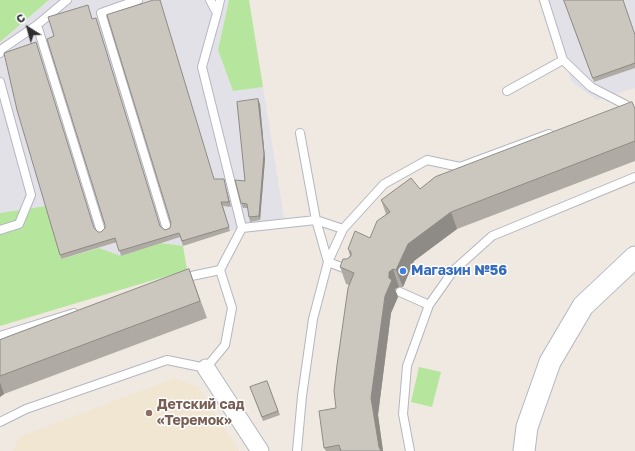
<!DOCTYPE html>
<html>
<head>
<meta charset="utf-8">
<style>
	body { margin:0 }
	#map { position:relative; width:635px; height:451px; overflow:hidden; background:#efe9e1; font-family:"Golos Text",sans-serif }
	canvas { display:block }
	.north { position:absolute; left:8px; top:8px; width:40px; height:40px; -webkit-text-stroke:3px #fff; paint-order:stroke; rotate:323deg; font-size:11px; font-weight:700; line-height:16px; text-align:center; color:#2e2e2e }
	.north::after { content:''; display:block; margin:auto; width:14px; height:18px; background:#2e2e2e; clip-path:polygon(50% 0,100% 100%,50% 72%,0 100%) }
</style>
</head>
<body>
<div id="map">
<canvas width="635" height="451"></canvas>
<div class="north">С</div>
</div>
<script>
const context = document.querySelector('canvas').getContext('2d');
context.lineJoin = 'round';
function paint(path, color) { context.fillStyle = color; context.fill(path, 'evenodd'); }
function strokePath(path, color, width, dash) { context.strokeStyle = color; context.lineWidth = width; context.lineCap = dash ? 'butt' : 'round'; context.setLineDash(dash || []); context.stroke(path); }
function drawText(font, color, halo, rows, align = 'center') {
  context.font = font + ' "Golos Text",sans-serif'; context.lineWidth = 3; context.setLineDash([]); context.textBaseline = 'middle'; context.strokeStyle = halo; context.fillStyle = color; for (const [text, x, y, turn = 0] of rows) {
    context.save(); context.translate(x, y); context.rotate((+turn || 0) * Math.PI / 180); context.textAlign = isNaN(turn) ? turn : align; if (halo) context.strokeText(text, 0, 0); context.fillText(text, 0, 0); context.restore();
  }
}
const industrial = new Path2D(`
	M 49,0 L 229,0 L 218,50 L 233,91 L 263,87 L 284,218 L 230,231 L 183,246 L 161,243 L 121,256 L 99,248 L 61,259 L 46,206 L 0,213 L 0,105 L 2,104 L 0,98 L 0,42 Z
	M 540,0 L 635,0 L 635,88 L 597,100 L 572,82 Z`);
const education = new Path2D(`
	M 175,378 L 199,388 L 239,451 L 13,451 L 19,437 Z`);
const green = new Path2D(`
	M 0,0 L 49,0 L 0,42 Z
	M 229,0 L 249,0 L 263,87 L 233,91 L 218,50 Z
	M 46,206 L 61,259 L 99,248 L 121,256 L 161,243 L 183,246 L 187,270 L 0,326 L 0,213 Z
	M 419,367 L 441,372 L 432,407 L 411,402 Z`);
const service = new Path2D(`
	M 67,0 L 37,25 L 101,231
	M 138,0 L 101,13 L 167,229
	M 210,0 L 217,13 L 202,67 L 242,228 L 220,270
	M 544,0 L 563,60 L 591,87 L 626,105
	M 217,13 L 220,0
	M 0,53 L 2,49 L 37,25
	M 0,82 L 31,195 L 19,224 L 0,230
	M 507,91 L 563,60
	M 242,228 L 316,220 L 300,133
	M 343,229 L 316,220 L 328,262 L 349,270
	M 400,292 L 429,305
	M 0,336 L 74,313
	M 0,422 L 26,409 L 167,360 L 206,368 L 225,345 L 232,308 L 220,270 L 182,278
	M 297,451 L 302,396 L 313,319 L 328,262 L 343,229 L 384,184 L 427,160 L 460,167 L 549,134
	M 410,451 L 403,414 L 407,366 L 429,305 L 453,271 L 492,236 L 635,177`);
const minor = new Path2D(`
	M 206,368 L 260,451`);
const tertiary = new Path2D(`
	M 524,451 L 527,427 L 550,362 L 583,306 L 635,257`);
const wall = new Path2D(`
	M 564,0 L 635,35 L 635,68 L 594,82 Z
	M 92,19 L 160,226 L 165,230 L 170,228 L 214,179 L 225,184 L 231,207 L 223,206 L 230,231 L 183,246 L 180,237 L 121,256 L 117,242 L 61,259 L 60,255 L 94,229 L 98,232 L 101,232 L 105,228 L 105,225 L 54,36 Z
	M 260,104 L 265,159 L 260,220 L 250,222 L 249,217 L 248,208 L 243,208 L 241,203 Z
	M 635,109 L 635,161 L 457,229 L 414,261 L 403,287 L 399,287 L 395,289 L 398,297 L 391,313 L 378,415 L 383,451 L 326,451 L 324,448 L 336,408 L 349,285 L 346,284 L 340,267 L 350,256 L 348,249 L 370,238 L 386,214 L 381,200 L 420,189 Z
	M 189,269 L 207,318 L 4,394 L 0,397 L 0,340 Z
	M 267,381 L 280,415 L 263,421 L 250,387 Z`);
const shadedWall = new Path2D(`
	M 258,99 L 260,104 L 265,159 L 260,220 L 259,216 Z
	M 224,179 L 225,184 L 231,207 L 229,202 Z
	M 451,212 L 457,229 L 414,261 L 403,287 L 396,270 L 408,244 Z
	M 393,269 L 399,287 L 395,289 L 398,297 L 391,313 L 378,415 L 383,451 L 381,451 L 379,447 L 371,398 L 385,296 L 389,278 L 389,272 Z
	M 0,382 L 4,394 L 0,397 Z`);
const building = new Path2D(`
	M 154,0 L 160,0 L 214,179 L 224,179 L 229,202 L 221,202 L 229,227 L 182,241 L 179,233 L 119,251 L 115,238 L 60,255 L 17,110 L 4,53 L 36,42 L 94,228 L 98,232 L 101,232 L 105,228 L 105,225 L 47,39 L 54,36 L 48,17 L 88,5 L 92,19 L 96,18 L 160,226 L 165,230 L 170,228 L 171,223 L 107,15 Z
	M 564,0 L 623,0 L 635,35 L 635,63 L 593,78 Z
	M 258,99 L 264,154 L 259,216 L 249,217 L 247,204 L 241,203 L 235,180 L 245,181 L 237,102 Z
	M 632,102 L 635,109 L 635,141 L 451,212 L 408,244 L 396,270 L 393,269 L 389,272 L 389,278 L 392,280 L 385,296 L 371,398 L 379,447 L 381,451 L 341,451 L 339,445 L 324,448 L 319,411 L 336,408 L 334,391 L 337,365 L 348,288 L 354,273 L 340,267 L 343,259 L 347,259 L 351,256 L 351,252 L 348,249 L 355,231 L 370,238 L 377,221 L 390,212 L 381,200 L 411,178 L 420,189 L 435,177 Z
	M 189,269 L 200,301 L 0,376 L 0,340 Z
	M 267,381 L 278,411 L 262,417 L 250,387 Z`);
const markers = [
	[403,271,4,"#3f7fe0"],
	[149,413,4,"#8d6e63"]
];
const shopNames = [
	["Магазин №56",411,271]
];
const educationNames = [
	["Детский сад",157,405],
	["«Теремок»",157,421]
];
paint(industrial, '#e3e1e8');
paint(education, '#f0e6d1');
paint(green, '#b6e59e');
strokePath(service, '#b4b7c1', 10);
strokePath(minor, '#b4b7c1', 19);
strokePath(tertiary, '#b4b7c1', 23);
strokePath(service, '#fff', 8);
strokePath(minor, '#fff', 17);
strokePath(tertiary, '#fff', 21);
paint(wall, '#afaba4');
paint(shadedWall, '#8e8b86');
paint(building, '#cbc7bf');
strokePath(building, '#8e8b86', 1);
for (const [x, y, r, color] of markers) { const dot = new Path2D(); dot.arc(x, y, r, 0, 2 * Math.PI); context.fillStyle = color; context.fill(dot); strokePath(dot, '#fff', 1.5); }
drawText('bold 14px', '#366cbe', '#fff', shopNames, 'left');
drawText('bold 14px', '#785e54', '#fff', educationNames, 'left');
</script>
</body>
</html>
